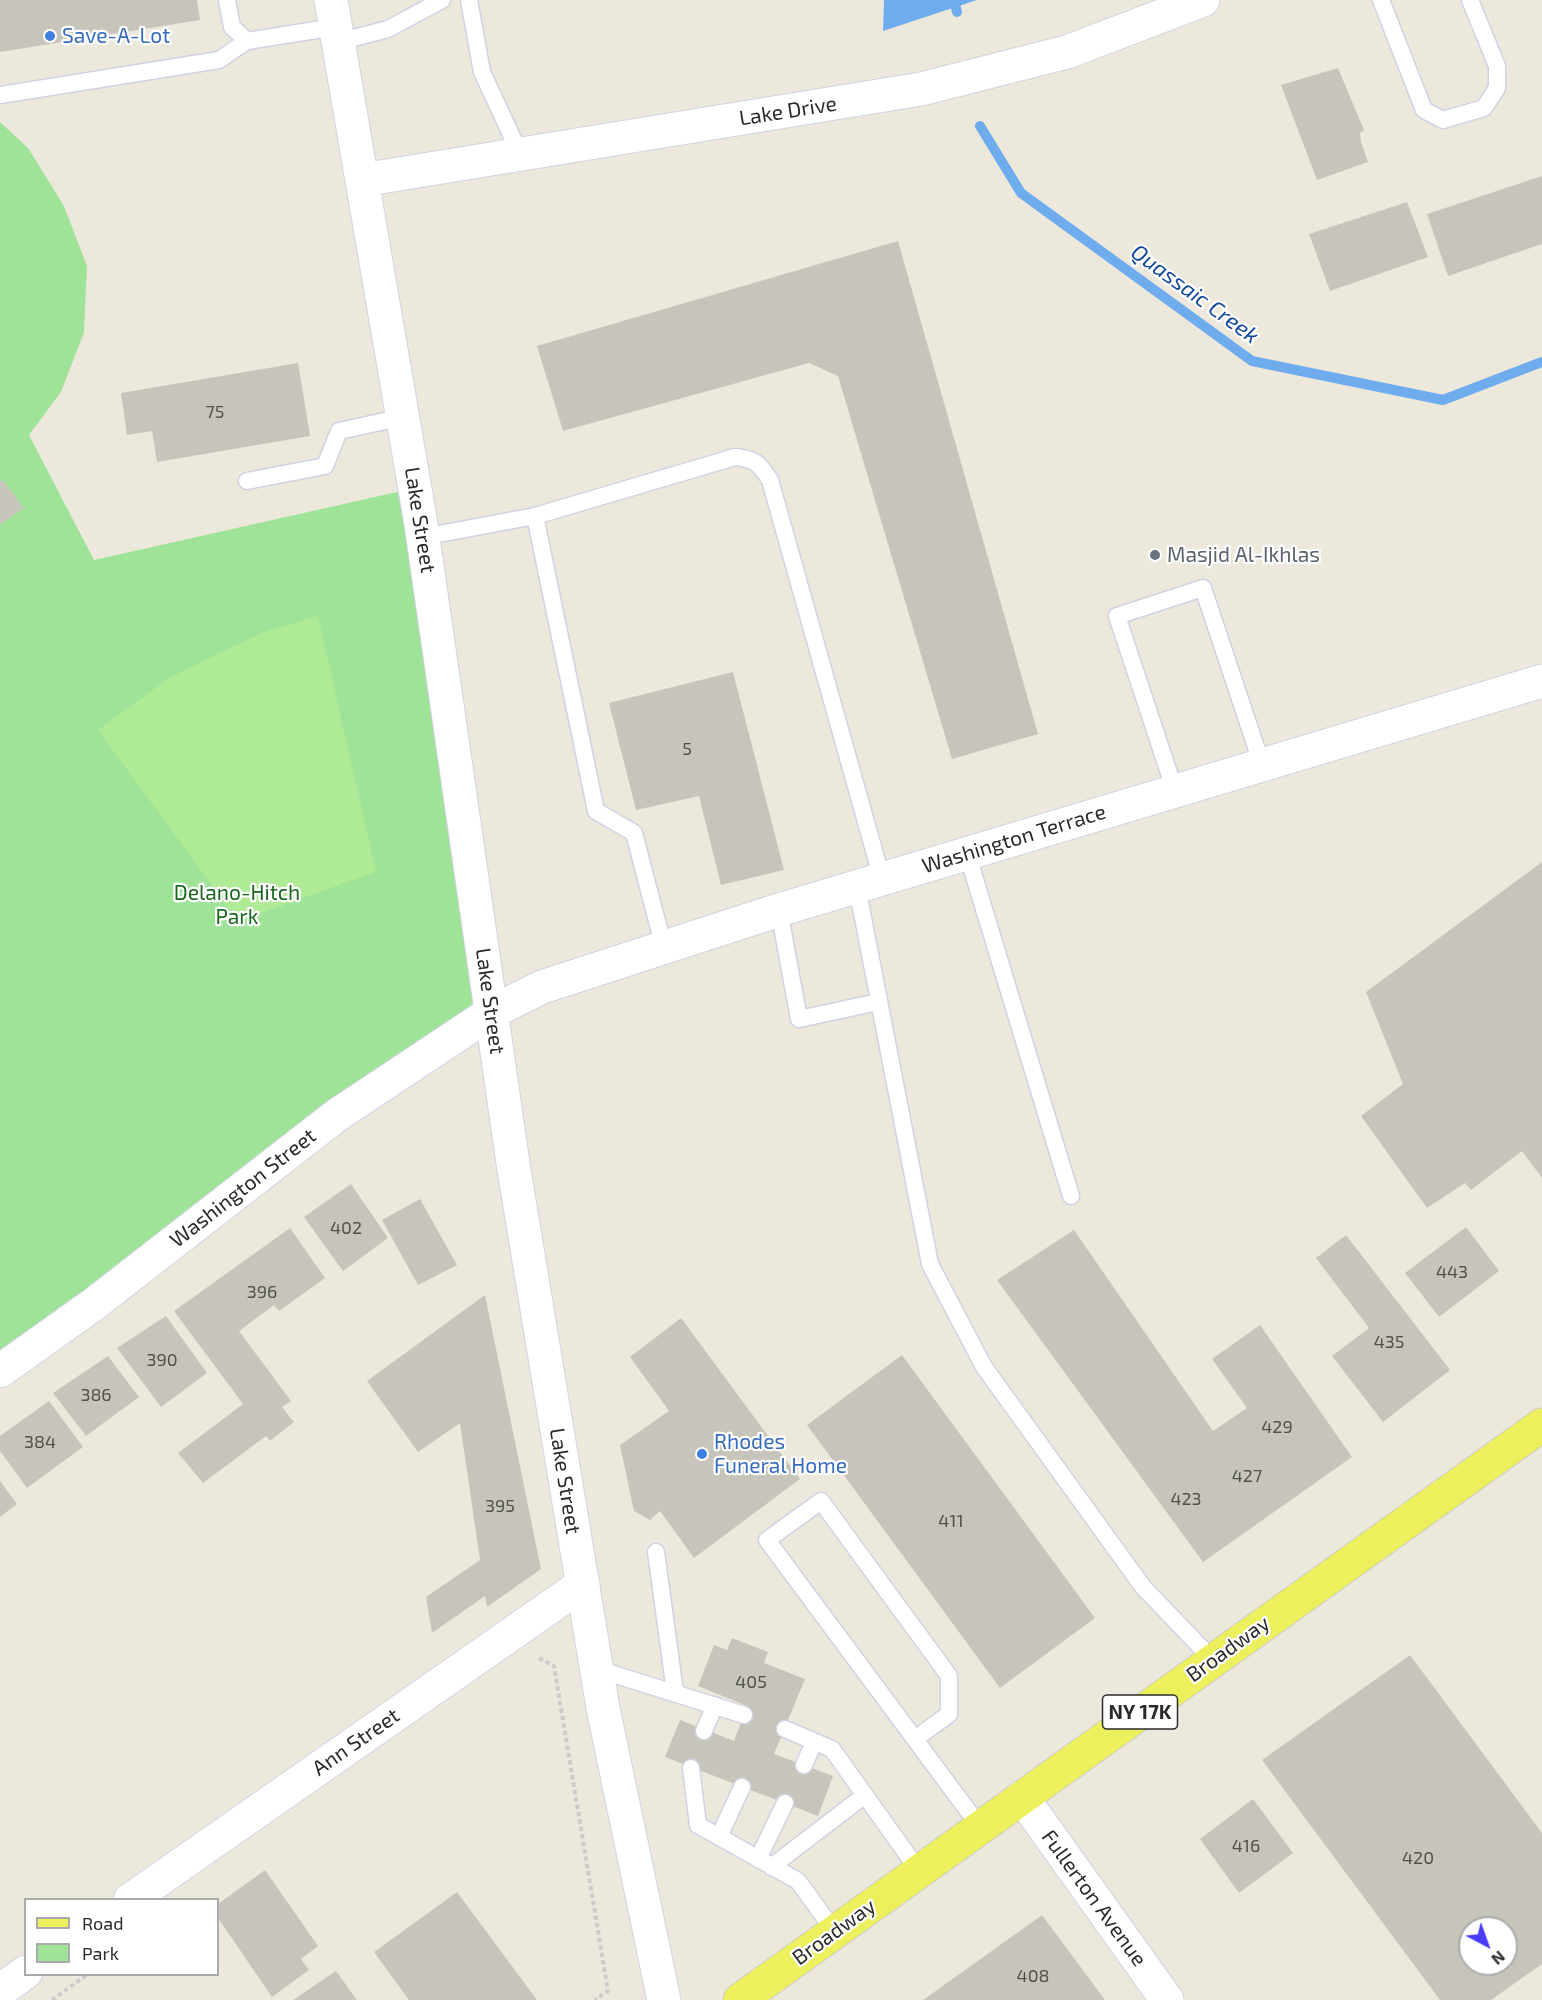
<!DOCTYPE html>
<html>
<head>
<meta charset="utf-8">
<style>
	body { margin:0 }
	#map { position:relative; width:1542px; height:2000px; overflow:hidden; background:#ece9dc; font-family:"Exo 2",sans-serif }
	canvas { display:block }
	.legend { position:absolute; left:24px; top:1898px; width:195px; height:78px; box-sizing:border-box; background:#fff; border:2px solid #aaa; margin:0; padding:8px 10px; list-style:none; font-size:18px; color:#2a2a2a }
	.legend li { display:flex; align-items:center; gap:12px; height:30px }
	.legend b { width:30px; border:2px solid #aaa }
	.north { position:absolute; left:1458px; top:1916px; width:60px; height:60px; box-sizing:border-box; background:#fff; border:2px solid #aaa; border-radius:50%; rotate:139deg; font-size:16px; font-weight:700; line-height:24px; text-align:center; color:#2a2a2a }
	.north::after { content:''; display:block; margin:auto; width:21px; height:27px; background:#493cf9; clip-path:polygon(50% 0,100% 100%,50% 72%,0 100%) }
</style>
</head>
<body>
<div id="map">
<canvas width="1542" height="2000"></canvas>
<ul class="legend">
<li><b style="height:8px;background:#edf05d"></b>Road</li>
<li><b style="height:16px;background:#9fe398"></b>Park</li>
</ul>
<div class="north">N</div>
</div>
<script>
const context = document.querySelector('canvas').getContext('2d');
context.lineJoin = 'round';
function paint(path, color) { context.fillStyle = color; context.fill(path, 'evenodd'); }
function strokePath(path, color, width, dash) { context.strokeStyle = color; context.lineWidth = width; context.lineCap = dash ? 'butt' : 'round'; context.setLineDash(dash || []); context.stroke(path); }
function drawText(font, color, halo, rows, align = 'center') {
  context.font = font + ' "Exo 2",sans-serif'; context.lineWidth = 4.5; context.setLineDash([]); context.textBaseline = 'middle'; context.strokeStyle = halo; context.fillStyle = color; for (const [text, x, y, turn = 0] of rows) {
    context.save(); context.translate(x, y); context.rotate((+turn || 0) * Math.PI / 180); context.textAlign = isNaN(turn) ? turn : align; if (halo) context.strokeText(text, 0, 0); context.fillText(text, 0, 0); context.restore();
  }
}
const green = new Path2D(`
	M 0,122 L 28,148 L 64,206 L 87,266 L 84,332 L 61,392 L 29,435 L 94,560 L 415,488 L 492,1012 L 0,1369 Z`);
const pitch = new Path2D(`
	M 318,616 L 376,872 L 238,921 L 98,730 L 169,678 L 261,633 Z`);
const water = new Path2D(`
	M 884,0 L 977,0 L 883,31 Z`);
const stream = new Path2D(`
	M 954,0 L 957,12
	M 980,126 L 1021,193 L 1252,361 L 1443,400 L 1542,362`);
const building = new Path2D(`
	M 0,0 L 197,0 L 200,20 L 0,52 Z
	M 1338,68 L 1364,130 L 1360,133 L 1361,142 L 1368,162 L 1317,180 L 1281,85 Z
	M 1542,176 L 1542,244 L 1448,276 L 1427,214 Z
	M 1407,202 L 1428,257 L 1330,291 L 1309,234 Z
	M 898,241 L 1038,734 L 952,759 L 838,376 L 809,363 L 563,431 L 537,346 Z
	M 298,363 L 310,436 L 157,462 L 152,431 L 127,435 L 121,393 Z
	M 3,480 L 24,508 L 0,525 L 0,482 Z
	M 733,672 L 784,870 L 721,885 L 699,796 L 636,810 L 609,703 Z
	M 1542,862 L 1542,1178 L 1522,1151 L 1471,1190 L 1465,1183 L 1427,1208 L 1361,1116 L 1403,1084 L 1366,992 Z
	M 351,1184 L 388,1238 L 343,1271 L 304,1217 Z
	M 420,1199 L 457,1265 L 418,1285 L 382,1220 Z
	M 1466,1227 L 1499,1271 L 1439,1317 L 1405,1273 Z
	M 290,1228 L 325,1278 L 279,1311 L 274,1305 L 239,1331 L 291,1401 L 282,1407 L 294,1422 L 270,1441 L 266,1436 L 203,1483 L 178,1453 L 243,1404 L 174,1311 Z
	M 1074,1230 L 1213,1431 L 1247,1408 L 1212,1359 L 1260,1325 L 1352,1457 L 1203,1562 L 997,1280 Z
	M 1346,1235 L 1450,1370 L 1383,1422 L 1332,1356 L 1369,1328 L 1316,1258 Z
	M 485,1295 L 541,1569 L 487,1607 L 485,1596 L 432,1633 L 426,1597 L 480,1560 L 460,1423 L 418,1452 L 367,1381 Z
	M 166,1316 L 207,1373 L 161,1407 L 117,1348 Z
	M 681,1318 L 800,1479 L 694,1558 L 660,1511 L 650,1520 L 634,1511 L 620,1445 L 669,1411 L 630,1357 Z
	M 902,1355 L 1095,1618 L 1000,1688 L 807,1425 Z
	M 108,1356 L 139,1397 L 86,1436 L 53,1393 Z
	M 49,1401 L 83,1447 L 27,1488 L 0,1451 L 0,1436 Z
	M 0,1481 L 17,1504 L 0,1517 Z
	M 732,1638 L 768,1652 L 764,1663 L 805,1679 L 774,1754 L 833,1776 L 818,1816 L 665,1757 L 680,1720 L 734,1741 L 747,1706 L 698,1686 L 714,1645 L 727,1650 Z
	M 1410,1655 L 1542,1833 L 1542,1964 L 1491,2000 L 1440,2000 L 1262,1760 ZM 1470,1928 L 1506,1928 L 1506,1964 L 1470,1964 Z
	M 1253,1799 L 1293,1853 L 1239,1893 L 1200,1839 Z
	M 265,1870 L 318,1946 L 301,1959 L 309,1970 L 272,1997 L 218,1918 L 218,1904 Z
	M 457,1892 L 537,2000 L 409,2000 L 374,1952 Z
	M 1042,1915 L 1105,2000 L 923,2000 Z
	M 336,1971 L 357,2000 L 293,2000 Z`);
const path = new Path2D(`
	M 539,1658 L 554,1666 L 608,1991 L 595,2000
	M 52,2000 L 88,1974`);
const service = new Path2D(`
	M 227,0 L 232,27 L 247,41 L 335,27
	M 469,0 L 482,72 L 520,154
	M 1381,0 L 1424,110 L 1443,120 L 1484,108 L 1497,88 L 1497,66 L 1470,0
	M 338,42 L 388,29 L 442,0
	M 0,95 L 219,60 L 247,41
	M 247,481 L 325,466 L 339,431 L 403,417
	M 535,516 L 596,811 L 634,833 L 664,948
	M 423,537 L 535,516 L 735,457 C 755,459 759,463 770,480 L 882,879
	M 1175,791 L 1117,616 L 1203,588 L 1262,765
	M 967,853 L 1071,1196
	M 857,887 L 930,1264 L 984,1367 L 1143,1587 L 1213,1660
	M 779,910 L 799,1019 L 878,1002
	M 656,1552 L 675,1692
	M 597,1669 L 744,1715
	M 785,1729 L 832,1749 L 919,1871
	M 704,1731 L 715,1705
	M 915,1739 L 949,1714 L 949,1676 L 821,1501 L 767,1540 L 980,1827
	M 804,1765 L 814,1742
	M 691,1768 L 698,1825 L 798,1881 L 835,1932
	M 719,1837 L 742,1787
	M 758,1859 L 785,1803
	M 771,1867 L 865,1795`);
const minor = new Path2D(`
	M 362,180 L 921,89 L 1067,52 L 1203,0
	M 0,1371 L 94,1304 L 337,1115 L 492,1012
	M 130,1900 L 583,1584
	M 0,1991 L 26,1972`);
const tertiary = new Path2D(`
	M 492,1012 L 542,987 L 779,910 L 1542,681
	M 1022,1797 L 1167,2000`);
const secondary = new Path2D(`
	M 331,0 L 421,524 L 514,1170 L 603,1708 L 664,2000`);
const primary = new Path2D(`
	M 740,2000 L 1542,1425`);
const markers = [
	[50,36,6,"#3f7fe0"],
	[1155,555,6,"#6b7280"],
	[702,1454,6,"#3f7fe0"]
];
const numberNames = [
	["75",215,412],
	["5",687,749],
	["402",346,1228],
	["443",1452,1272],
	["396",262,1292],
	["435",1389,1342],
	["390",162,1360],
	["386",96,1395],
	["429",1277,1427],
	["384",40,1442],
	["427",1247,1476],
	["423",1186,1499],
	["395",500,1506],
	["411",951,1521],
	["405",751,1682],
	["416",1246,1846],
	["420",1418,1858],
	["408",1033,1976]
];
const shields = [
	[1140,1712,75]
];
const shieldNames = [
	["NY 17K",1140,1712]
];
const shopNames = [
	["Save-A-Lot",62,36],
	["Rhodes",714,1442],
	["Funeral Home",714,1466]
];
const streetNames = [
	["Lake Drive",788,111,-9],
	["Lake Street",420,520,81],
	["Washington Terrace",1014,839,-17],
	["Lake Street",490,1001,82],
	["Washington Street",243,1188,-38],
	["Lake Street",565,1481,81],
	["Broadway",1228,1649,-36],
	["Ann Street",356,1742,-35],
	["Fullerton Avenue",1094,1898,54],
	["Broadway",834,1932,-36]
];
const worshipNames = [
	["Masjid Al-Ikhlas",1167,555]
];
const parkNames = [
	["Delano-Hitch",237,893],
	["Park",237,917]
];
const waterNames = [
	["Quassaic Creek",1195,294,36]
];
paint(green, '#9fe398');
paint(pitch, '#afea94');
paint(water, '#6facee');
strokePath(stream, '#6facee', 10);
paint(building, '#c7c5bb');
strokePath(service, '#d2d1e3', 19);
strokePath(minor, '#d2d1e3', 35);
strokePath(tertiary, '#d2d1e3', 35);
strokePath(secondary, '#d2d1e3', 35);
strokePath(primary, '#ccc', 35);
strokePath(path, '#ccc', 4, [4.5, 3]);
strokePath(service, '#fff', 16);
strokePath(minor, '#fff', 33);
strokePath(tertiary, '#fff', 33);
strokePath(secondary, '#fff', 33);
strokePath(primary, '#edf05d', 33);
for (const [x, y, r, color] of markers) { const dot = new Path2D(); dot.arc(x, y, r, 0, 2 * Math.PI); context.fillStyle = color; context.fill(dot); strokePath(dot, '#fff', 2); }
drawText('18px', '#51514e', null, numberNames);
for (const [x, y, w] of shields) { const box = new Path2D(); box.roundRect(x - w / 2, y - 17, w, 34, 4.5); context.fillStyle = '#fff'; context.fill(box); strokePath(box, '#2a2a2a', 1.5); }
drawText('bold 20px', '#2a2a2a', null, shieldNames);
drawText('21px', '#366cbe', '#fff', shopNames, 'left');
drawText('21px', '#2a2a2a', '#fff', streetNames);
drawText('21px', '#5b616d', '#fff', worshipNames, 'left');
drawText('21px', '#1a671e', '#fff', parkNames);
drawText('italic 22px', '#0e469a', '#fff', waterNames);
</script>
</body>
</html>
